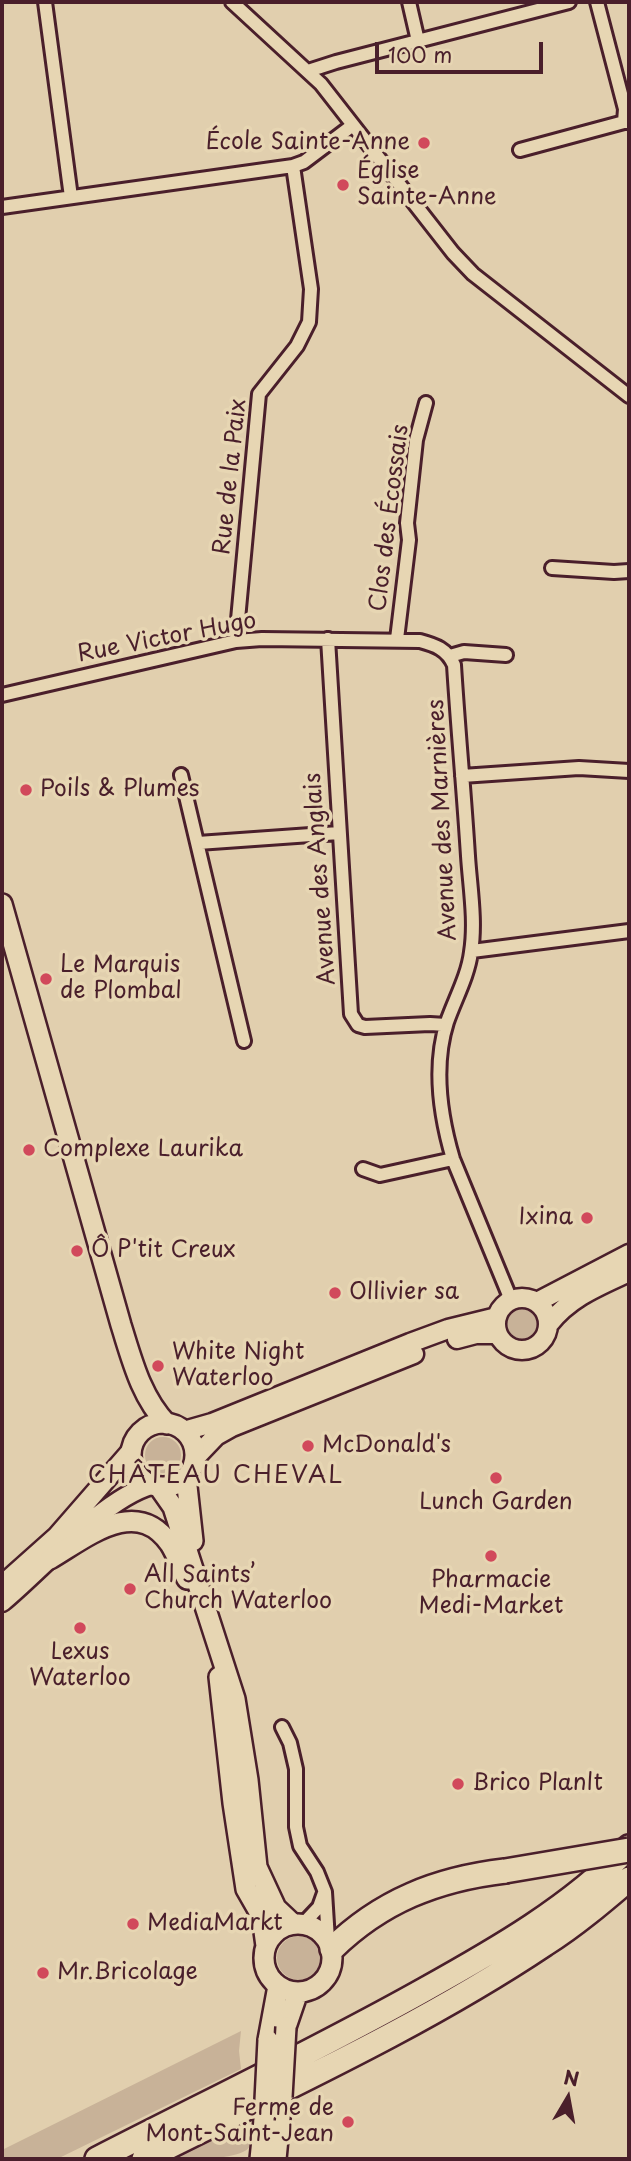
<!DOCTYPE html>
<html>
<head>
<meta charset="utf-8">
<style>
	body { margin:0 }
	#map { position:relative; width:631px; height:2161px; overflow:hidden; background:#e1cfae; font-family:"Playpen Sans",sans-serif }
	canvas { display:block }
	.frame { position:absolute; inset:0; border:4px solid #4a1f2b; pointer-events:none }
	.north { position:absolute; left:533px; top:2063px; width:70px; height:70px; -webkit-text-stroke:5px #e7d6b3; paint-order:stroke; rotate:10deg; font-size:19px; font-weight:700; line-height:28px; text-align:center; color:#4a1f2b }
	.north::after { content:''; display:block; margin:auto; width:24px; height:32px; background:#4a1f2b; clip-path:polygon(50% 0,100% 100%,50% 72%,0 100%) }
	.scale { position:absolute; left:375px; top:42px; width:168px; height:32px; box-sizing:border-box; border:4px solid #4a1f2b; border-top:0; padding-left:9px; font-size:21px; line-height:24px; white-space:nowrap; color:#4a1f2b; -webkit-text-stroke:5px #e7d6b3; paint-order:stroke }
</style>
</head>
<body>
<div id="map">
<canvas width="631" height="2161"></canvas>
<div class="frame"></div>
<div class="north">N</div>
<div class="scale">100 m</div>
</div>
<script>
const context = document.querySelector('canvas').getContext('2d');
context.lineJoin = 'round';
function paint(path, color) { context.fillStyle = color; context.fill(path, 'evenodd'); }
function strokePath(path, color, width, dash) { context.strokeStyle = color; context.lineWidth = width; context.lineCap = dash ? 'butt' : 'round'; context.setLineDash(dash || []); context.stroke(path); }
function drawText(font, color, halo, rows, align = 'center') {
  context.font = font + ' "Playpen Sans",sans-serif'; context.lineWidth = 7; context.setLineDash([]); context.textBaseline = 'middle'; context.strokeStyle = halo; context.fillStyle = color; for (const [text, x, y, turn = 0] of rows) {
    context.save(); context.translate(x, y); context.rotate((+turn || 0) * Math.PI / 180); context.textAlign = isNaN(turn) ? turn : align; if (halo) context.strokeText(text, 0, 0); context.fillText(text, 0, 0); context.restore();
  }
}
const green = new Path2D(`
	M507 1324a15 15 0 1 1 30 0a15 15 0 1 1-30 0Z
	M145 1455a18 18 0 1 1 36 0a18 18 0 1 1-36 0Z
	M277 1958a22 22 0 1 1 44 0a22 22 0 1 1-44 0Z
	M 241,2031 L 239,2051 L 241,2069 L 57,2159 L 2,2159 L 2,2150 Z
	M 247,2118 C 249,2126 252,2138 250,2146 C 243,2161 185,2159 168,2159 Z`);
const minor = new Path2D(`
	M 45,2 L 71,197
	M 232,2 L 321,84 L 453,253 L 473,274 L 629,396
	M 409,2 L 418,41
	M 597,2 L 625,109 L 624,122
	M 308,71 L 336,62 L 569,2
	M 520,150 L 624,122 L 629,122
	M 2,207 L 293,166 L 304,162 L 353,125
	M 552,568 L 614,572 L 629,571
	M 328,639 L 351,1014 L 358,1025 L 365,1027 L 430,1024 L 446,1025
	M 397,639 L 409,540 L 407,523 L 416,440 L 426,403
	M 236,641 L 259,394 L 297,346 L 309,322 L 311,289 L 293,166
	M 450,656 L 464,652 L 506,655
	M 2,695 L 236,641 L 262,639 L 420,641 C 435,645 447,649 454,665 C 458,729 464,792 468,856 C 470,887 476,921 471,952 C 468,976 455,999 447,1022 C 433,1066 440,1115 453,1159 L 511,1300
	M 181,775 L 244,1041
	M 462,776 L 579,768 L 629,771
	M 198,843 L 339,833
	M 472,951 L 629,931
	M 363,1169 L 380,1175 L 453,1159
	M 282,1727 L 290,1743 L 296,1769 L 296,1827 L 300,1846 L 317,1872 L 325,1892 L 328,1940
	M 303,1924 L 319,1907 L 324,1893`);
const secondary = new Path2D(`
	M496 1324a26 26 0 1 1 52 0a26 26 0 1 1-52 0Z
	M 537,1302 L 629,1254
	M 549,1324 C 570,1297 599,1286 629,1272
	M 457,1339 L 476,1334 L 498,1334
	M 184,1431 L 212,1423 L 410,1343 L 448,1329 L 497,1317
	M 195,1458 L 216,1436 L 232,1427 L 414,1354
	M 2,1585 L 57,1536 L 131,1451
	M 2,1602 C 43,1568 102,1500 151,1485`);
const primary = new Path2D(`
	M 2,904 L 121,1325 C 132,1360 141,1397 167,1424
	M131 1455a32 32 0 1 1 64 0a32 32 0 1 1-64 0Z
	M 186,1477 L 193,1541
	M 159,1487 L 173,1507 L 235,1699 L 248,1780 L 257,1867 L 276,1908 L 293,1924
	M 50,1559 C 86,1538 136,1495 170,1544 C 177,1555 181,1568 187,1579
	M 219,1677 L 233,1803 L 246,1889 L 262,1917 L 266,1946
	M264 1958a34 34 0 1 1 68 0a34 34 0 1 1-68 0Z
	M 286,2027 L 298,1992
	M 268,2040 L 278,1986
	M 260,2159 L 264,2120
	M 276,2159 L 282,2097`);
const motorway = new Path2D(`
	M 332,1949 C 381,1901 437,1879 505,1871
	M 97,2159 C 206,2103 317,2050 424,1990 C 496,1950 571,1907 629,1847
	M 144,2159 C 277,2092 421,2027 545,1944 C 575,1925 602,1902 629,1879`);
const primaryBridge = new Path2D(`
	M 282,2097 L 286,2027
	M 264,2120 L 268,2040`);
const motorwayBridge = new Path2D(`
	M 505,1871 L 629,1850`);
const markers = [
	[424,143,7,"#d1495b"],
	[343,185,7,"#d1495b"],
	[26,790,7,"#d1495b"],
	[46,979,7,"#d1495b"],
	[29,1150,7,"#d1495b"],
	[587,1218,7,"#d1495b"],
	[77,1251,7,"#d1495b"],
	[335,1293,7,"#d1495b"],
	[158,1366,7,"#d1495b"],
	[308,1446,7,"#d1495b"],
	[496,1478,7,"#d1495b"],
	[491,1556,7,"#d1495b"],
	[130,1589,7,"#d1495b"],
	[80,1628,7,"#d1495b"],
	[458,1784,7,"#d1495b"],
	[133,1924,7,"#d1495b"],
	[43,1973,7,"#d1495b"],
	[348,2122,7,"#d1495b"]
];
const poiNames = [
	["École Sainte-Anne",410,143,"right"],
	["Église",357,172],
	["Sainte-Anne",357,198],
	["Poils & Plumes",40,790],
	["Le Marquis",60,966],
	["de Plombal",60,992],
	["Complexe Laurika",43,1150],
	["Ixina",573,1218,"right"],
	["Ô P'tit Creux",91,1251],
	["Ollivier sa",349,1293],
	["White Night",172,1353],
	["Waterloo",172,1379],
	["McDonald's",322,1446],
	["Lunch Garden",496,1503,"center"],
	["All Saints’",144,1576],
	["Church Waterloo",144,1602],
	["Pharmacie",491,1581,"center"],
	["Medi-Market",491,1607,"center"],
	["Lexus",80,1653,"center"],
	["Waterloo",80,1679,"center"],
	["Brico PlanIt",472,1784],
	["MediaMarkt",147,1924],
	["Mr.Bricolage",57,1973],
	["Ferme de",334,2109,"right"],
	["Mont-Saint-Jean",334,2135,"right"]
];
const streetNames = [
	["Rue de la Paix",231,477,-84],
	["Clos des Écossais",390,518,-83],
	["Rue Victor Hugo",167,638,-11],
	["Avenue des Marnières",443,820,-93],
	["Avenue des Anglais",321,879,-94]
];
const neighbourhoodNames = [
	["CHÂTEAU CHEVAL",216,1476]
];
paint(green, '#c8b298');
strokePath(minor, '#4a1f2b', 18);
strokePath(secondary, '#4a1f2b', 23);
strokePath(primary, '#4a1f2b', 24);
strokePath(motorway, '#4a1f2b', 28);
strokePath(minor, '#e7d6b3', 12);
strokePath(secondary, '#e7d6b3', 18);
strokePath(primary, '#e7d6b3', 19);
strokePath(motorway, '#e7d6b3', 23);
strokePath(primaryBridge, '#4a1f2b', 24, []);
strokePath(motorwayBridge, '#4a1f2b', 28, []);
strokePath(primaryBridge, '#e7d6b3', 19);
strokePath(motorwayBridge, '#e7d6b3', 23);
for (const [x, y, r, color] of markers) { const dot = new Path2D(); dot.arc(x, y, r, 0, 2 * Math.PI); context.fillStyle = color; context.fill(dot); strokePath(dot, '#e7d6b3', 2.5); }
drawText('23px', '#4a1f2b', '#e7d6b3', poiNames, 'left');
drawText('23px', '#4a1f2b', '#e7d6b3', streetNames);
context.letterSpacing = '2px';
drawText('24px', '#4a1f2b', '#e7d6b3', neighbourhoodNames);
context.letterSpacing = '0px';
</script>
</body>
</html>
